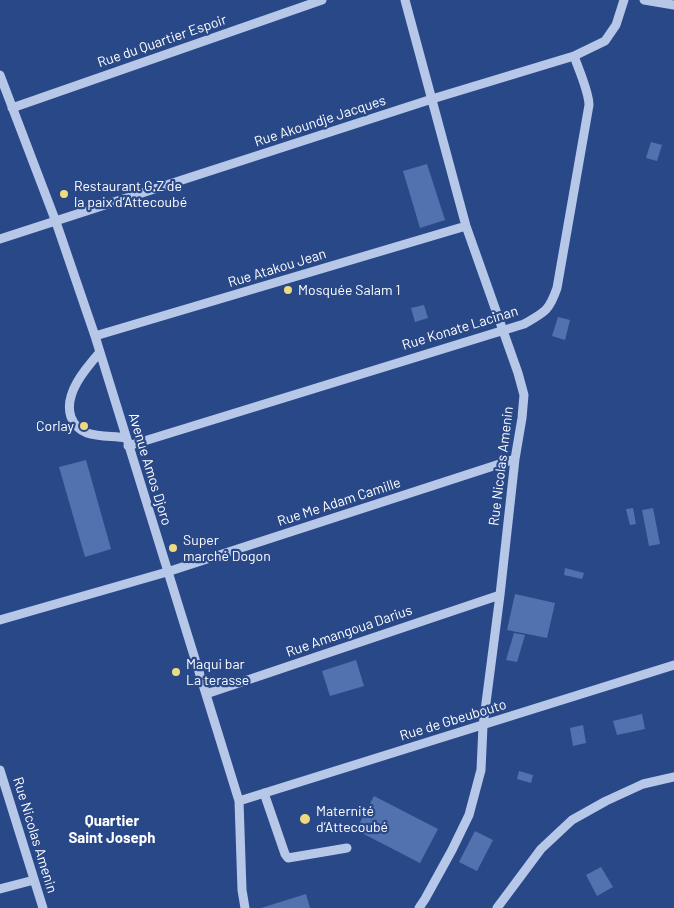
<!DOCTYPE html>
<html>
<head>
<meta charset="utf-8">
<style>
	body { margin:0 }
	canvas { display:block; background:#294888 }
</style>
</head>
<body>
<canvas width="674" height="908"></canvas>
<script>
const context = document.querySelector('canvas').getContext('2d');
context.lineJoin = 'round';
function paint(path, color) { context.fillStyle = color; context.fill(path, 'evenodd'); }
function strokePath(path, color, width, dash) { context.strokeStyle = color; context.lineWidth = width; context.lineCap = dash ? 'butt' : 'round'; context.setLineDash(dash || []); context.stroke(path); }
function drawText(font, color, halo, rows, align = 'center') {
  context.font = font + ' Barlow,sans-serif'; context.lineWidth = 4.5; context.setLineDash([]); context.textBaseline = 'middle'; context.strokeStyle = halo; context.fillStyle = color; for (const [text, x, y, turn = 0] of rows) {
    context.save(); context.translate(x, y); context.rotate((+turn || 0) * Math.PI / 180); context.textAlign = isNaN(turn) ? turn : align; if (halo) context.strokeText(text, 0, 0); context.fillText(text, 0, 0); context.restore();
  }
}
const building = new Path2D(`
	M 651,142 L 662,145 L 657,161 L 646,158 Z
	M 427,164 L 445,220 L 420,228 L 403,171 Z
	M 424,305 L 428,318 L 415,322 L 411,308 Z
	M 558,317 L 570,320 L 565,340 L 552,336 Z
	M 86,460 L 111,549 L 85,557 L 59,467 Z
	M 633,508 L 636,524 L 630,525 L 626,509 Z
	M 653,508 L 660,544 L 649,546 L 642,510 Z
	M 565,568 L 584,573 L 582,579 L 564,575 Z
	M 515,594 L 555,603 L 547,638 L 507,630 Z
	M 514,633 L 525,635 L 517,662 L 506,660 Z
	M 356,660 L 364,686 L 330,696 L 322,671 Z
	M 642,714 L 645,729 L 617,735 L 613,721 Z
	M 583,725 L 586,743 L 573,746 L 570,728 Z
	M 519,771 L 533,775 L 531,783 L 517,779 Z
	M 374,796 L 438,829 L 420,863 L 356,830 Z
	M 475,831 L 493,840 L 477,871 L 459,862 Z
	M 601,867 L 613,887 L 597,896 L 586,875 Z
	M 306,894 L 310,908 L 261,908 Z`);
const minor = new Path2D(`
	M 405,0 L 466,226 L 518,373 L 524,395 L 522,418 L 515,459 L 500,595 L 483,726 L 481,770 L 469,815 L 452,850 L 425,899 L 419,908
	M 644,0 L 674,5
	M 0,75 L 56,222 L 95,336 L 239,801 L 242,890 L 245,908
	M 12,108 L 322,0
	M 0,239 L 432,99 L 574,56 L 605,41 L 616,25 L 624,0
	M 95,336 L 466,226
	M 100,352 C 86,368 63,394 71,417 C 74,425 79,430 87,433 C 99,437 114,436 126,438
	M 128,446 L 524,324 C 545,312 549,311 557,288 L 589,105 C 589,92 579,70 574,56
	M 0,620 L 167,572 L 515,459
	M 206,694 L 500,595
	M 0,770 L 43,908
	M 264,793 L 285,854 L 288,858 L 347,848
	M 239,801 C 384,755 529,711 674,665
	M 0,889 L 34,880
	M 497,908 L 541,849 L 572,820 L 606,801 L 643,784 L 674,777`);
const markers = [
	[64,194,5,"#efda7d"],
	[288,290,5,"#efda7d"],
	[84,426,5,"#efda7d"],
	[173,548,5,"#efda7d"],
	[176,672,5,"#efda7d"],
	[305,819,6,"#efda7d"]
];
const streetNames = [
	["Rue du Quartier Espoir",162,41,-19],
	["Rue Akoundje Jacques",320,121,-18],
	["Rue Atakou Jean",277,268,-17],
	["Rue Konate Lacinan",460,328,-17],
	["Rue Nicolas Amenin",501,466,-83],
	["Avenue Amos Djoro",150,469,73],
	["Rue Me Adam Camille",339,502,-18],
	["Rue Amangoua Darius",349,631,-19],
	["Rue de Gbeubouto",453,720,-17],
	["Rue Nicolas Amenin",35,835,73]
];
const poiNames = [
	["Restaurant G.Z de",74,186],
	["la paix d’Attecoubé",74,202],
	["Mosquée Salam 1",298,290],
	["Corlay",74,426,"right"],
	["Super",183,540],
	["marché Dogon",183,556],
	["Maqui bar",186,664],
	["La terasse",186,680],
	["Maternité",316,811],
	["d’Attecoubé",316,827]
];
const neighbourhoodNames = [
	["Quartier",112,821],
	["Saint Joseph",112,838]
];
paint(building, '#5271af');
strokePath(minor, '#b6c7e8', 9);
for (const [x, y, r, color] of markers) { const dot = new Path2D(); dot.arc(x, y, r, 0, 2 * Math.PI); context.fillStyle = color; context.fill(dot); strokePath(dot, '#294888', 2); }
drawText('14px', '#fff', '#294888', streetNames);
drawText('14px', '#fff', '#294888', poiNames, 'left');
drawText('bold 15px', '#fff', '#294888', neighbourhoodNames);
</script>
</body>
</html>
